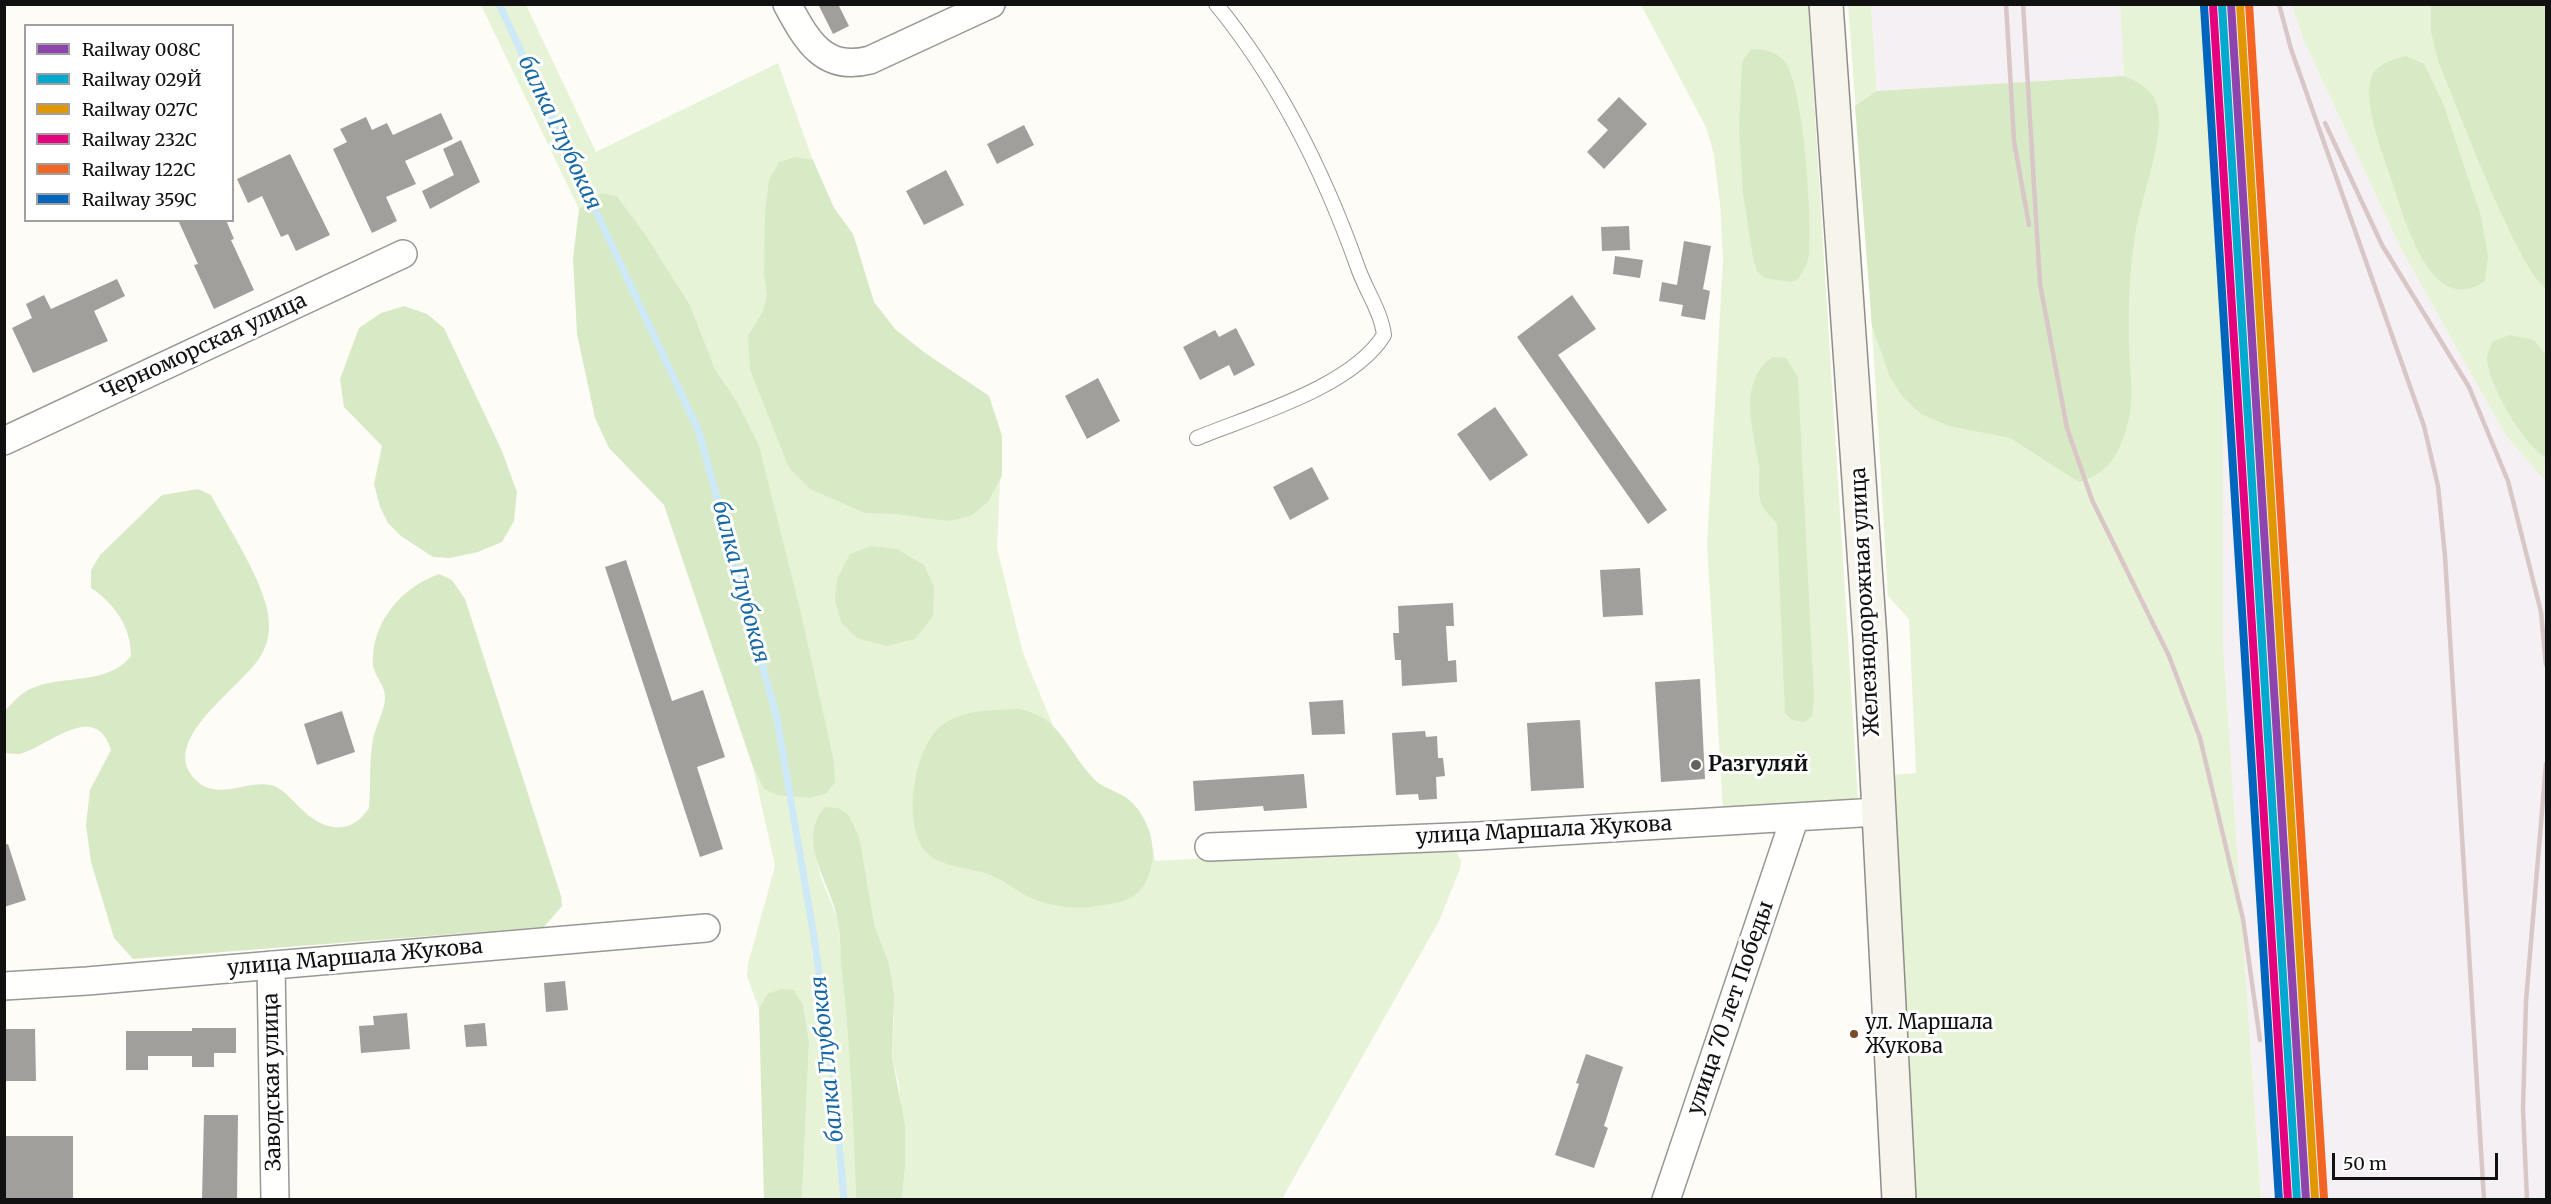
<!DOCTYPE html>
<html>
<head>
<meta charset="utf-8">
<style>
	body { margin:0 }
	#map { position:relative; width:2551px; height:1204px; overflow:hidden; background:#fdfcf7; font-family:Merriweather,serif }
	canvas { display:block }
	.frame { position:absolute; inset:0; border:6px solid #111; pointer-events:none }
	.legend { position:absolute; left:24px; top:24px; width:210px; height:198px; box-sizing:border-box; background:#fff; border:2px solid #a0a0a0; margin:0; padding:8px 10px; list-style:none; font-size:18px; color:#111 }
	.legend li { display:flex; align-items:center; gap:12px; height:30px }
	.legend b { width:30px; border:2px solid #a0a0a0 }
	.scale { position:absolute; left:2332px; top:1153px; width:166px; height:27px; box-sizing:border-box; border:3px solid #111; border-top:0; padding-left:8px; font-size:18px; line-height:21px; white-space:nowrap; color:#111; -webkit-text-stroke:4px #fff; paint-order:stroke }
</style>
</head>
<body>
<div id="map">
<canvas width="2551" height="1204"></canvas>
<div class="frame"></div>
<ul class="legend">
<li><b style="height:8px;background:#8e44ad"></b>Railway 008С</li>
<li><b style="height:8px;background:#00a9ce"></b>Railway 029Й</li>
<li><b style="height:8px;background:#e09702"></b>Railway 027С</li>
<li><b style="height:8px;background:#e5007d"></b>Railway 232C</li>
<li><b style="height:8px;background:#f26522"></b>Railway 122С</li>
<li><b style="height:8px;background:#0065bd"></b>Railway 359С</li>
</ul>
<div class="scale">50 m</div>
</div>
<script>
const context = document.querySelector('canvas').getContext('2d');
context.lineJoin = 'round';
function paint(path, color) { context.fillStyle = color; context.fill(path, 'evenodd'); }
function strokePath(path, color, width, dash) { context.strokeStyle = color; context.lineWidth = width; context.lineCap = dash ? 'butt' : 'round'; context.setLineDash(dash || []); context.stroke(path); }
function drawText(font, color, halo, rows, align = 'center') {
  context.font = font + ' Merriweather,serif'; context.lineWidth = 6; context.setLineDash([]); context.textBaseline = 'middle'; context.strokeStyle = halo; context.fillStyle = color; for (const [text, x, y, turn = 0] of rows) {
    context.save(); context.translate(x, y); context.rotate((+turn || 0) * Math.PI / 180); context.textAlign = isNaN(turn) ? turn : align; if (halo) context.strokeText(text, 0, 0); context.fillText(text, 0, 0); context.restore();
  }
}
const industrial = new Path2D(`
	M 1871,5 L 2120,5 L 2124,76 L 1877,91 Z
	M 2203,5 L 2292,5 L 2304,41 L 2401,249 L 2506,436 L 2546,482 L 2546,1199 L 2261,1199 L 2223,644 L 2223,365 Z`);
const green = new Path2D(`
	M 481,5 L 526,5 L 596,152 L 778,63 L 821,183 L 834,208 L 853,234 L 874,302 L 895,329 L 925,353 L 989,396 L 1002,436 L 997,548 L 1023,653 L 1054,728 L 1074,756 L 1097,782 L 1129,800 L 1150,831 L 1155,861 L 1441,846 L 1455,849 L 1461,861 L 1460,869 L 1439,921 L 1282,1199 L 902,1199 L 905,1168 L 899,1085 L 892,1057 L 894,1019 L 889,963 L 875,927 L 867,882 L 814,846 L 820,875 L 838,920 L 854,1106 L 856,1199 L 802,1199 L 809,1043 L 767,994 L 759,1009 L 747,976 L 748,964 L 775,866 L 753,767 L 764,789 L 810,798 L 826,794 L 835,783 L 736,400 L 715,369 L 690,305 L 647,237 L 617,196 L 601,193 L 579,209 Z
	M 1641,5 L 1808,5 L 1858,799 L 1723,809 L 1707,545 L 1723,259 L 1720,204 L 1714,155 L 1706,127 Z
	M 1848,5 L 1871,5 L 1877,91 L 2124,76 L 2120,5 L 2203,5 L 2223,365 L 2223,644 L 2261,1199 L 1913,1199 L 1890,775 L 1916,773 L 1909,619 L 1888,596 L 1872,326 Z
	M 2292,5 L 2546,5 L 2546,482 L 2506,436 L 2401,249 L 2304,41 Z`);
const forest = new Path2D(`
	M 2431,5 L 2546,5 L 2546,288 C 2518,271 2455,101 2438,61 L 2431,32 Z
	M 1751,49 C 1766,50 1779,51 1787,65 C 1804,95 1812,218 1809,254 C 1808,264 1803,271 1798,279 L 1791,282 L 1764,278 L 1757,271 L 1753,258 L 1743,194 L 1739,126 L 1742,62 Z
	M 2406,56 L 2424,64 L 2443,103 L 2481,216 L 2488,257 L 2485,281 C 2432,319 2405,221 2394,187 C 2385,160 2361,102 2372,76 C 2379,62 2393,60 2406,56 Z
	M 2124,76 C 2141,83 2154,90 2158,109 C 2164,142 2140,200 2135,235 C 2129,272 2128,312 2129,349 C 2130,373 2134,394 2129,418 C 2121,450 2112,472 2079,482 L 2010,438 L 1949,426 L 1921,414 L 1903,397 L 1890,377 L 1872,326 L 1855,106 L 1877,91 Z
	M 795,157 L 813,160 L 834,208 L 853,234 L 874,302 L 895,329 L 925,353 L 989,396 L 1002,436 L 1002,476 L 988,502 L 971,516 L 948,521 L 896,514 L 865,513 L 810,489 L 789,468 L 750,370 L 748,336 L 763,311 L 767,295 L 764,274 L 765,212 L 769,180 L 779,162 Z
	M 601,193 L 617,196 L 647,237 L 690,305 L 715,369 L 736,400 L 759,446 L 800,609 L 834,761 L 835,783 L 826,794 L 810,798 L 777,795 L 764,789 L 753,767 L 664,505 L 609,448 L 595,418 L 577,334 L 573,258 L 579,209 Z
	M 404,306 L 427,314 L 444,328 L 502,451 L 517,492 L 514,521 L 502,542 L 478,552 L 450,558 L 433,557 L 401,536 L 388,523 L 380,507 L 374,484 L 382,446 L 344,407 L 340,379 L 359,328 L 381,313 Z
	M 2510,335 L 2534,340 L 2546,355 L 2546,458 C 2523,444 2489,386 2487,359 C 2487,353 2491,347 2493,341 Z
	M 1773,357 L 1786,358 L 1798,377 L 1814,698 L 1812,716 L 1804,722 L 1792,720 L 1785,713 L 1777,524 C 1773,518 1766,513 1763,507 C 1756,496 1761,476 1759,465 C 1753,429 1737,381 1773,357 Z
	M 198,489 L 211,495 C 228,528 272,592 269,628 C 269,637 266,646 262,654 C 245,686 152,742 198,782 C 219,801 251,778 274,786 C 285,790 298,807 308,815 C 330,833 354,832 369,808 C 371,785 369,761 373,739 C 376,725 384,712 385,699 C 386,685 374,677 373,664 C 371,622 402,587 439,574 L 452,580 L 465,599 L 561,896 L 562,906 L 544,927 L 133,959 L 114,938 L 91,862 L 86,825 L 90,790 L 111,750 C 96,700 49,745 23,753 C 17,755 11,753 5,753 L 5,711 C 12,703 20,694 30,689 C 62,674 107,686 131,656 C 131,627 115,604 91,588 L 91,570 L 100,555 L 162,495 Z
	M 871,546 L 897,549 L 924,565 L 934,587 L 933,616 L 915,639 L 886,646 L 857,638 L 841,622 L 835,600 L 837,579 L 850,554 Z
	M 1020,709 C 1027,711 1034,713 1041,717 C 1063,728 1077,765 1097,782 C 1106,789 1119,792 1128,799 C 1154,820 1163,868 1138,892 C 1128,903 1109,904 1096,906 C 1075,910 1048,906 1029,897 C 1016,891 1004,880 990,875 C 970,867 942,868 926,852 C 901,825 914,742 945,723 C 967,709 995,710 1020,709 Z
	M 825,807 L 838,808 L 848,814 L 859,837 L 875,927 L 889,963 L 894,996 L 892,1057 L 905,1125 L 905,1168 L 902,1199 L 856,1199 C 854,1123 850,1048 842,972 C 840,956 841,939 838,922 C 833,885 794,842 825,807 Z
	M 781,989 L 794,990 L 803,1005 L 809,1043 L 802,1199 L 764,1199 L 759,1009 L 767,994 Z`);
const stream = new Path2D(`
	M 499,4 L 699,432 L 777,719 L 814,937 L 833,1075 L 844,1200`);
const building = new Path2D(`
	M 818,4 L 838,4 L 849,26 L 833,34 Z
	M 1619,97 L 1647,124 L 1604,169 L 1587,152 L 1608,130 L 1597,120 Z
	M 441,113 L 453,139 L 405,161 L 416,184 L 386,197 L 397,221 L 372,233 L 333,149 L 347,142 L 340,129 L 366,117 L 372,130 L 387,123 L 393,135 Z
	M 1024,125 L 1034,145 L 997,164 L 987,144 Z
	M 461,140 L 480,182 L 430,209 L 422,191 L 454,175 L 443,149 Z
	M 290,154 L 330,235 L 296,251 L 288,234 L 281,237 L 262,196 L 248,203 L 237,179 Z
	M 946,170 L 964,205 L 924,225 L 906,191 Z
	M 178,220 L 226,220 L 234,239 L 231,240 L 254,290 L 214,309 L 194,265 L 198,264 Z
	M 1629,226 L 1630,250 L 1602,251 L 1601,227 Z
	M 1684,241 L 1711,246 L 1703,289 L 1710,291 L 1705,320 L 1681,316 L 1683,305 L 1659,301 L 1662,282 L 1677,285 Z
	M 1615,256 L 1643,260 L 1640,278 L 1613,274 Z
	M 117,279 L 125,296 L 94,311 L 108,341 L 33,373 L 12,328 L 32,318 L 26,304 L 44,295 L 51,309 Z
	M 1572,295 L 1596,329 L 1558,355 L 1667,510 L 1648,524 L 1517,337 Z
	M 1236,328 L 1255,365 L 1234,376 L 1229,365 L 1200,380 L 1183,347 L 1215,330 L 1219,337 Z
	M 1098,378 L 1120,421 L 1087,439 L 1065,396 Z
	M 1495,407 L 1528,455 L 1490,481 L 1457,434 Z
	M 1312,467 L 1329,499 L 1290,520 L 1273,487 Z
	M 626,560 L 672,701 L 703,690 L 725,757 L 697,767 L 723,849 L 700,857 L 605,567 Z
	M 1640,568 L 1643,615 L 1603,617 L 1600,570 Z
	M 1453,603 L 1454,626 L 1446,626 L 1448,661 L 1456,660 L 1457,682 L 1402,686 L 1401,660 L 1395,660 L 1393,633 L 1399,633 L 1398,606 Z
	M 1700,679 L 1705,779 L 1661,782 L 1655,682 Z
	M 1343,700 L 1345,734 L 1312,735 L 1309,702 Z
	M 342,711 L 355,752 L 317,765 L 304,724 Z
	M 1580,720 L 1584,788 L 1531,791 L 1527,723 Z
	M 1425,731 L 1426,737 L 1437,736 L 1438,758 L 1443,758 L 1445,776 L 1436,777 L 1437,799 L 1419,800 L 1418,794 L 1396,795 L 1392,733 Z
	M 1304,774 L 1307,808 L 1264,811 L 1263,806 L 1195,811 L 1193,781 Z
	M 8,844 L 26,900 L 4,907 L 4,845 Z
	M 565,981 L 568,1010 L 546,1012 L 544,983 Z
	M 407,1013 L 410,1049 L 361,1053 L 359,1026 L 374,1025 L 373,1016 Z
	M 485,1023 L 487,1046 L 466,1047 L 464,1025 Z
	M 192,1028 L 236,1028 L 236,1053 L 214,1053 L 214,1067 L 192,1067 L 192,1056 L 148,1056 L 148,1070 L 126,1070 L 126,1031 L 192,1031 Z
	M 4,1029 L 35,1029 L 36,1081 L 4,1081 Z
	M 1586,1054 L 1623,1067 L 1604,1126 L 1608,1128 L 1594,1168 L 1555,1155 L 1579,1084 L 1576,1083 Z
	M 204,1115 L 238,1115 L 237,1200 L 202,1200 Z
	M 4,1136 L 73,1136 L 73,1200 L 4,1200 Z`);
const service = new Path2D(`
	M 1197,438 C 1253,415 1352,387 1384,335 C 1381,311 1366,291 1358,268 C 1325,175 1279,81 1216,4`);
const minor = new Path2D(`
	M 787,4 C 807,41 824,72 870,60 L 991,4
	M 4,441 L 403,254
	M 1209,847 L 1478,836 L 1877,812
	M 271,965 L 275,1200
	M 4,986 L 87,981 L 706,928
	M 1666,1200 L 1795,817`);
const secondary = new Path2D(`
	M 1826,4 L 1870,639 L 1899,1200`);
const rail = new Path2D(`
	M 2006,4 L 2014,141 L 2029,225
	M 2023,4 L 2040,284 L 2067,428 L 2092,500 L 2169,656 L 2200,738 L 2243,919 L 2260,1040
	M 2279,4 L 2291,49 L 2424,426 L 2438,486 L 2445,556 L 2484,1200
	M 2325,123 L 2382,245 L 2469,387 L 2508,481 L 2541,612 L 2546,665
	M 2527,1200 L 2523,1109 L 2526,1001 L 2546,764`);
const rail1 = new Path2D(`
	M 2231,4 L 2306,1200`);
const rail2 = new Path2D(`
	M 2222,5 L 2297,1200`);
const rail3 = new Path2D(`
	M 2240,4 L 2315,1199`);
const rail4 = new Path2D(`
	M 2213,5 L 2288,1200`);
const rail5 = new Path2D(`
	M 2249,4 L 2324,1199`);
const rail6 = new Path2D(`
	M 2204,6 L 2279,1200`);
const markers = [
	[1696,765,6,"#646362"],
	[1854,1034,5,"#7a4b2a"]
];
const busNames = [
	["ул. Маршала",1865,1023],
	["Жукова",1865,1047]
];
const streetNames = [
	["Черноморская улица",204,347,-25],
	["Железнодорожная улица",1866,602,-93],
	["улица Маршала Жукова",1544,831,-3],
	["улица Маршала Жукова",355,958,-5],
	["улица 70 лет Победы",1731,1008,-71],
	["Заводская улица",273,1082,-91]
];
const poiNames = [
	["Разгуляй",1708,765]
];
const waterNames = [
	["балка Глубокая",559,133,65],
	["балка Глубокая",740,582,75],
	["балка Глубокая",828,1059,-96]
];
paint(industrial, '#f5f0f3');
paint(green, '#e7f3d7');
paint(forest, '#d8eac5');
strokePath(stream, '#cde8f7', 7);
paint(building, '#a19f9c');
strokePath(service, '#979795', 16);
strokePath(minor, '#979795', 30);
strokePath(secondary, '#8e8d8b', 36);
strokePath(service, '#fffffe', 14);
strokePath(minor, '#fffffe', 27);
strokePath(secondary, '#f6f4eb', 33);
strokePath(rail, '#d9c6c7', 4.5);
strokePath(rail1, '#8e44ad', 8);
strokePath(rail2, '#00a9ce', 8);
strokePath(rail3, '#e09702', 8);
strokePath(rail4, '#e5007d', 8);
strokePath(rail5, '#f26522', 8);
strokePath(rail6, '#0065bd', 8);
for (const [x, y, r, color] of markers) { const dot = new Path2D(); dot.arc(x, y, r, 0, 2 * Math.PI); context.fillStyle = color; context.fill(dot); strokePath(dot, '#fff', 2); }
drawText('20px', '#111', '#fff', busNames, 'left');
drawText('21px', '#111', '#fff', streetNames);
drawText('bold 21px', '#111', '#fff', poiNames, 'left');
drawText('italic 22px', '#1768a6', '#fff', waterNames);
</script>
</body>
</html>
